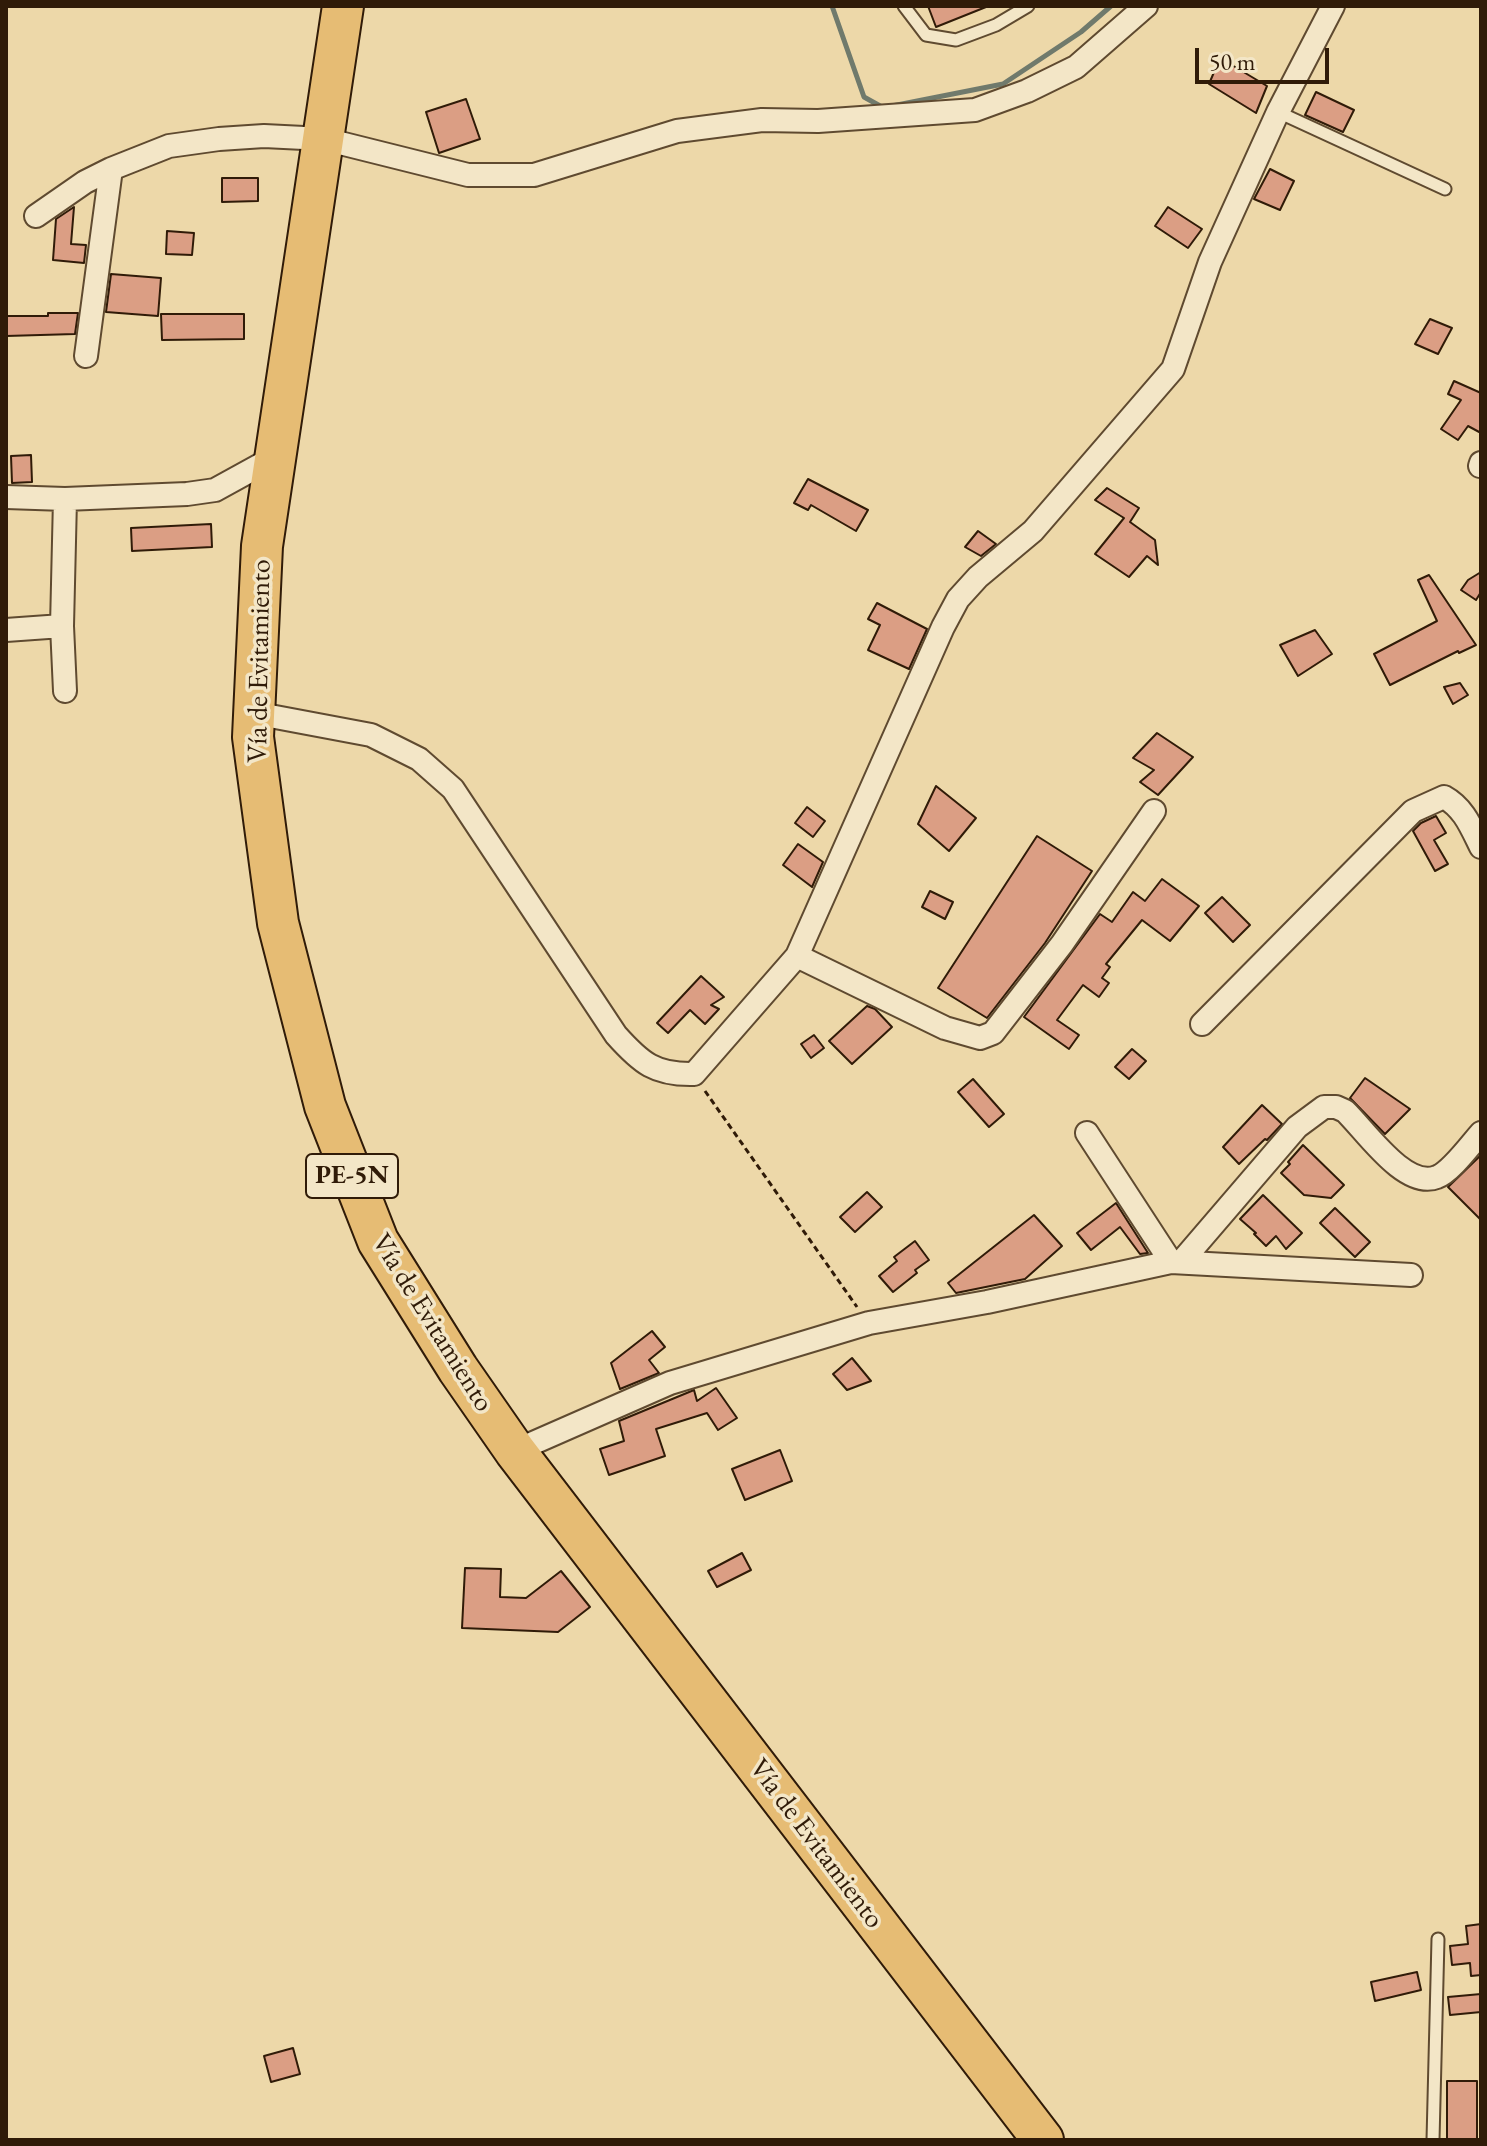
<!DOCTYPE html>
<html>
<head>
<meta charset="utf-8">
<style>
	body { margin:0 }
	#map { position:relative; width:1487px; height:2146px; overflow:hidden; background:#edd8a9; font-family:"EB Garamond",serif }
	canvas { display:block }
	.frame { position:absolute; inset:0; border:8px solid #301b08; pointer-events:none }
	.scale { position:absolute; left:1195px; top:48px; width:134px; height:36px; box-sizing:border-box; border:4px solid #301b08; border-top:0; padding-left:10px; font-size:24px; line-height:28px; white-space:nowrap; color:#301b08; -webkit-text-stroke:6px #f3e6c7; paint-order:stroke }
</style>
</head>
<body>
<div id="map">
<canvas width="1487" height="2146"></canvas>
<div class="frame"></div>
<div class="scale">50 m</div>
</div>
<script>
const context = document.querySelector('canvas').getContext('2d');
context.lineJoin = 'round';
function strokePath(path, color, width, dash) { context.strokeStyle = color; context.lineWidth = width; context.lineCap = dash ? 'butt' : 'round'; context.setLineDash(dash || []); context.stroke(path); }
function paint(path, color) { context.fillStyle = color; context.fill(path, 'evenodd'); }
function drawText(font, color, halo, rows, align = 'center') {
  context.font = font + ' "EB Garamond",serif'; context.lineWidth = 7; context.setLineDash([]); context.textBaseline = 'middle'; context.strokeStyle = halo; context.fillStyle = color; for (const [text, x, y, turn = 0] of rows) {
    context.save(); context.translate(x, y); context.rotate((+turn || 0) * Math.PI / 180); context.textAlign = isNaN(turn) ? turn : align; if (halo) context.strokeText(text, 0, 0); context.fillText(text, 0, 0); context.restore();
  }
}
const stream = new Path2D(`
	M 832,6 L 864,97 L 882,107
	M 892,106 L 1003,84 L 1081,32 L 1111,6`);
const building = new Path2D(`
	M 928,6 L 985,6 L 986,7 L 936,27 Z
	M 1220,58 L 1267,86 L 1256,113 L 1209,84 Z
	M 1316,92 L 1354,110 L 1343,132 L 1305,115 Z
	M 466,99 L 480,139 L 439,153 L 426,112 Z
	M 1270,169 L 1294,181 L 1280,210 L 1254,199 Z
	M 222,178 L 258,178 L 258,201 L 222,202 Z
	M 74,207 L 71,244 L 86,245 L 84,263 L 53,260 L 56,219 Z
	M 1168,207 L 1202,229 L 1188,248 L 1155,226 Z
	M 167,231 L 194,233 L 192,255 L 166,254 Z
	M 111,274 L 161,278 L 158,316 L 106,312 Z
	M 48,313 L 78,313 L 75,334 L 6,336 L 6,316 L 48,316 Z
	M 161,314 L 244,314 L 244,339 L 162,340 Z
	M 1430,319 L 1452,328 L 1438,354 L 1415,344 Z
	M 1454,381 L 1481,393 L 1481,433 L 1468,426 L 1458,440 L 1441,429 L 1461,400 L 1448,394 Z
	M 31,455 L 32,482 L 12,483 L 11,456 Z
	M 808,479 L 868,510 L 856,531 L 811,505 L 808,510 L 794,503 Z
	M 1107,488 L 1139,508 L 1130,522 L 1155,540 L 1158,565 L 1147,556 L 1129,577 L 1095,554 L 1124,518 L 1095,500 Z
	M 211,524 L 212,547 L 132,551 L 131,528 Z
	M 978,531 L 996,544 L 981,556 L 965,547 Z
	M 1481,572 L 1481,592 L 1476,600 L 1461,590 L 1468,580 Z
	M 1429,575 L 1476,645 L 1459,653 L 1458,651 L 1390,685 L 1374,654 L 1437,621 L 1418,580 Z
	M 877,603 L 927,629 L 909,669 L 868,650 L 880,625 L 868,619 Z
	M 1315,630 L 1332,654 L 1298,676 L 1280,645 Z
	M 1460,683 L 1468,695 L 1453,704 L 1444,687 Z
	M 1157,733 L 1193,757 L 1158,795 L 1140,782 L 1154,770 L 1133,758 Z
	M 936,786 L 976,818 L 949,851 L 918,824 Z
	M 807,807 L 825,821 L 813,837 L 795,823 Z
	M 1436,816 L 1446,833 L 1434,840 L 1448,864 L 1435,871 L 1413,831 L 1421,823 Z
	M 1037,836 L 1092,871 L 1045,943 L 987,1018 L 938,988 Z
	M 798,844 L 823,862 L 812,887 L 783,865 Z
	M 1162,879 L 1199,906 L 1170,941 L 1142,920 L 1106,964 L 1110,967 L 1102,978 L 1109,983 L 1099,997 L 1083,985 L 1057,1020 L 1079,1035 L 1069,1049 L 1024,1017 L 1100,914 L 1112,922 L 1133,892 L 1145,901 Z
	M 930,891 L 953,902 L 945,919 L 922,907 Z
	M 1222,897 L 1250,925 L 1233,942 L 1205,913 Z
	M 701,976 L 724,997 L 711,1005 L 719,1009 L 705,1024 L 690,1010 L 668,1033 L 657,1023 Z
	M 867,1006 L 875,1009 L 892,1027 L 852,1064 L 829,1041 Z
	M 814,1035 L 824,1048 L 811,1058 L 801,1044 Z
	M 1132,1049 L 1146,1061 L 1129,1079 L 1115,1067 Z
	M 1365,1078 L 1410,1109 L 1385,1134 L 1350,1098 Z
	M 973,1079 L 1004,1114 L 989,1127 L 958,1092 Z
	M 1262,1105 L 1282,1124 L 1267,1140 L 1265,1139 L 1239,1164 L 1223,1147 Z
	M 1303,1145 L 1344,1185 L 1331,1198 L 1304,1195 L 1281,1173 L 1290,1164 L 1288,1162 Z
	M 1481,1155 L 1481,1220 L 1448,1187 Z
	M 867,1192 L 882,1207 L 855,1232 L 840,1217 Z
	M 1263,1195 L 1302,1233 L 1286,1249 L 1276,1236 L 1266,1246 L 1254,1234 L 1256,1233 L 1240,1219 Z
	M 1116,1203 L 1148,1253 L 1140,1254 L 1120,1227 L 1091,1250 L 1077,1233 Z
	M 1335,1208 L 1370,1242 L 1355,1257 L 1320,1223 Z
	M 1034,1215 L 1062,1246 L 1025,1279 L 956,1293 L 948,1283 Z
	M 915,1241 L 929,1260 L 915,1270 L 917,1273 L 893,1292 L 879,1276 L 897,1261 L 894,1257 Z
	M 652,1331 L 665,1347 L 649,1360 L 659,1373 L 620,1389 L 611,1363 Z
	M 852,1358 L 871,1381 L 847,1390 L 833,1374 Z
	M 716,1388 L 737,1418 L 718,1430 L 707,1413 L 656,1429 L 665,1456 L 609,1475 L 600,1449 L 624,1441 L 619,1421 L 694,1390 L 697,1401 Z
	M 780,1450 L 792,1481 L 745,1500 L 732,1469 Z
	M 742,1553 L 751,1570 L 717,1587 L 708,1571 Z
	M 465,1568 L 501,1569 L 500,1597 L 526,1598 L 561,1571 L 590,1607 L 558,1632 L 462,1628 Z
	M 1481,1924 L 1481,1975 L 1471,1976 L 1470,1963 L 1452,1965 L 1450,1946 L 1468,1944 L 1466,1926 Z
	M 1417,1972 L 1421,1990 L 1375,2001 L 1371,1982 Z
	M 1481,1994 L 1481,2012 L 1450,2015 L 1448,1997 Z
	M 293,2048 L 300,2074 L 271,2082 L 264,2056 Z
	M 1447,2081 L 1477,2081 L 1477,2140 L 1447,2140 Z`);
const path = new Path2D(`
	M 705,1091 L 857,1307`);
const lane = new Path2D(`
	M 904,6 L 926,35 L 956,40 L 996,25 L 1028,6
	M 1278,112 L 1445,189
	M 1433,2140 L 1438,1939`);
const street = new Path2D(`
	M 36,216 L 85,182 L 111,169 L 169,146 L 219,139 L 264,136 L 324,139 L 468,175 L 534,175 L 677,131 L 762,120 L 818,121 L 975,110 L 1027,91 L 1076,67 L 1146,6
	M 86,356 L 111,169
	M 1480,466 L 1481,463
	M 6,497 L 65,499 L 187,494 L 215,490 L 275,457
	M 65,499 L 62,626 L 65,691
	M 6,630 L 62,626
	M 254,713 L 371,735 L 419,759 L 453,789 L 616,1035 C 641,1063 655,1075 694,1074 L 797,956 L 943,627 L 958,599 L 978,577 L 1033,531 L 1173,369 L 1210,262 L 1278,112 L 1333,6
	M 797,956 L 945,1028 L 980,1038 L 993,1033 L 1062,944 L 1154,811
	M 1202,1024 L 1413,811 L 1444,797 C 1464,808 1471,827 1481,847
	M 1087,1133 L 1171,1262
	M 1182,1261 L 1297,1127 L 1324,1107 L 1336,1107 L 1345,1111 C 1365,1130 1405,1190 1437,1177 C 1451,1172 1471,1144 1481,1133
	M 515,1451 L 670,1383 L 869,1323 L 987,1302 L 1171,1262 L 1411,1275`);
const highway = new Path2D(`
	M 343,6 L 262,546 L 253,737 L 278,923 L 325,1106 L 378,1241 L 458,1369 L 515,1451 L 1043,2140`);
const shields = [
	[352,1176,92]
];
const shieldNames = [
	["PE-5N",352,1176]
];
const streetNames = [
	["Vía de Evitamiento",260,661,-89],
	["Vía de Evitamiento",432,1323,58],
	["Vía de Evitamiento",816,1844,53]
];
strokePath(stream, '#707a6c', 5);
paint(building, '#db9e84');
strokePath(building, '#301b08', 2);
strokePath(lane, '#5f4a30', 15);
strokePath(street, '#5f4a30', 26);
strokePath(highway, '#301b08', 44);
strokePath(path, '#301b08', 3, [6, 4]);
strokePath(lane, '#f3e6c7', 11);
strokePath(street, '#f3e6c7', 22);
strokePath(highway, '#e6bc74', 40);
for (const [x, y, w] of shields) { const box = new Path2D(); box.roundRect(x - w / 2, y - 22, w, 44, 6); context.fillStyle = '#f3e6c7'; context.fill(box); strokePath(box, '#301b08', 2); }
drawText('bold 26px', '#301b08', null, shieldNames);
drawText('28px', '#301b08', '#f3e6c7', streetNames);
</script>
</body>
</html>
